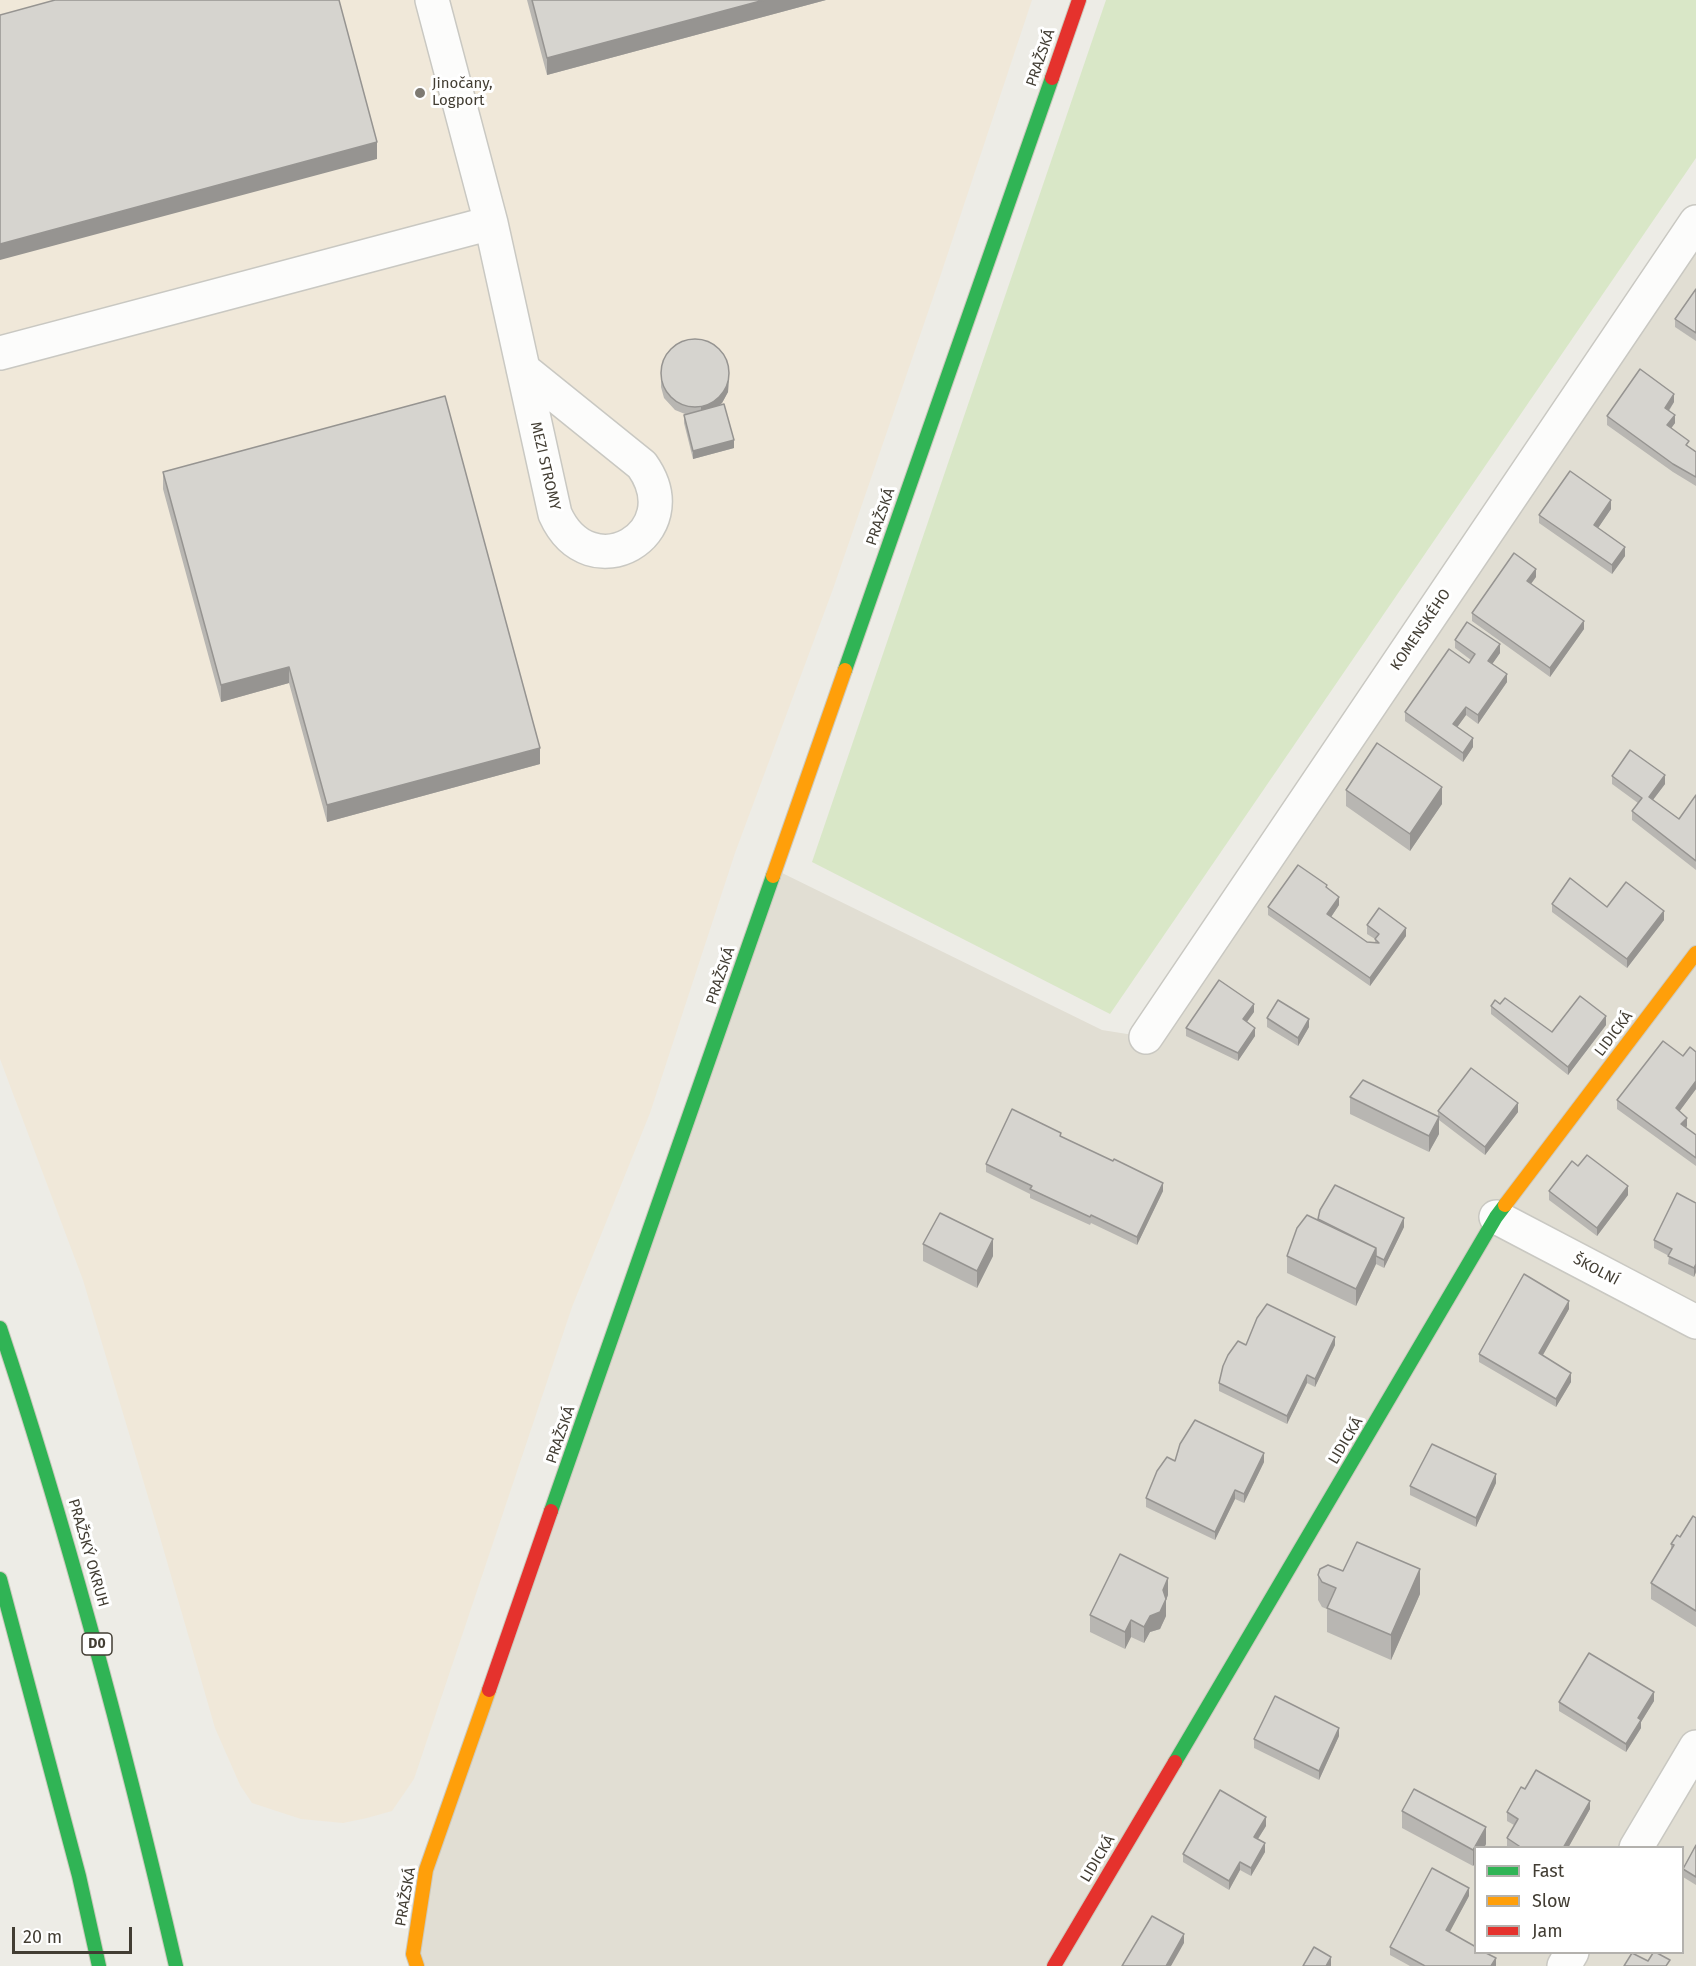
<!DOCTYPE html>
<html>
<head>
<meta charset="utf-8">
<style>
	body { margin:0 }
	#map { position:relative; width:1696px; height:1966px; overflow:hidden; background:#edece6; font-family:"Fira Sans",sans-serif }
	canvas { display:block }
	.legend { position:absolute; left:1474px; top:1846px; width:210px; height:108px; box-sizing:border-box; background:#fff; border:2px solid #b3b1ad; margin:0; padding:8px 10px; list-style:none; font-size:18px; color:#423d33 }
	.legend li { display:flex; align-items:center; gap:12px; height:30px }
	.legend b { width:30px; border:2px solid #b3b1ad }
	.scale { position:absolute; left:12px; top:1927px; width:120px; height:27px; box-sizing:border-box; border:3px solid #423d33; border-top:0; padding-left:8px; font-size:18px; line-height:21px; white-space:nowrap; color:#423d33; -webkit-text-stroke:4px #fff; paint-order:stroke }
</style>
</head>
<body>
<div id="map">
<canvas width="1696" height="1966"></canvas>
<ul class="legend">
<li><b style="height:8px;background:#30b455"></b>Fast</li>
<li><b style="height:8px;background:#ff9f0a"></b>Slow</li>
<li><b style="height:8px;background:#e5322d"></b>Jam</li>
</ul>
<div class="scale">20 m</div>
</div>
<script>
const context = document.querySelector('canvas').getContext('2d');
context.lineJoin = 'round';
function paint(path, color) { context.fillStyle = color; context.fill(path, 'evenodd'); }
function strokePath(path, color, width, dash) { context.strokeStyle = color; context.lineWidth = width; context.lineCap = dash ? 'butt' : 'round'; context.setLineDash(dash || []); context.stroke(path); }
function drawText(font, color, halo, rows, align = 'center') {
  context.font = font + ' "Fira Sans",sans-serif'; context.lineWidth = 6; context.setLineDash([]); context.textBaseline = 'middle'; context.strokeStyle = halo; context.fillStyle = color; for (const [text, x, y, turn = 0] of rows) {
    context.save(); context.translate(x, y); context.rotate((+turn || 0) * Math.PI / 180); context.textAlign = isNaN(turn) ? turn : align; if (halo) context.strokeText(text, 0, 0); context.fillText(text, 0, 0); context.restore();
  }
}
const residential = new Path2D(`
	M 1696,222 L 1696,1966 L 417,1966 L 426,1870 L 776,870 L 1102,1030 L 1146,1037 ZM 1476,1848 L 1682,1848 L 1682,1952 L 1476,1952 Z`);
const commercial = new Path2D(`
	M 0,0 L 1032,0 L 938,283 L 833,589 L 735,853 L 650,1113 L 572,1307 L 414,1779 L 392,1811 L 367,1818 L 343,1823 L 301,1819 L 252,1803 L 240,1785 L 215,1728 L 155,1520 L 83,1280 L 0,1059 Z`);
const green = new Path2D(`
	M 1106,0 L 1696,0 L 1696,158 L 1110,1014 L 812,862 Z`);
const street = new Path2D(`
	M 432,0 L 491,223 L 555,514 C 590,592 691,534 642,465 L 523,369
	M 0,353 L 491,223
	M 1146,1037 L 1696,222
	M 1496,1217 L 1696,1322
	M 1636,1848 L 1696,1747
	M 1564,1966 L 1572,1952`);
const fast = new Path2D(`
	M 845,670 L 1052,78
	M 0,1328 C 70,1538 126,1751 176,1966
	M 551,1511 L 773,876
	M 0,1579 L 79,1876 L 99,1966
	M 1175,1762 L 1496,1217 L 1505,1205`);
const slow = new Path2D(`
	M 773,876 L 845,670
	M 1505,1205 L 1696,953
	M 417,1966 L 413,1954 L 426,1870 L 489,1690`);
const jam = new Path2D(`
	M 1052,78 L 1079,0
	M 489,1690 L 551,1511
	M 1054,1966 L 1175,1762`);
const wall = new Path2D(`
	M 527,0 L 826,0 L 547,75 Z
	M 1696,289 L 1696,341 L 1675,327 L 1675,319 Z
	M 661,366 L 729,380 L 728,392 L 722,403 L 719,405 L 734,448 L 693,459 L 684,423 L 684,415 L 685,414 L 675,410 L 664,398 L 661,387 Z
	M 1674,402 L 1669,411 L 1675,423 L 1671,428 L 1689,447 L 1696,452 L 1696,486 L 1673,472 L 1607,425 L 1607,416 Z
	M 163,472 L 540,764 L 327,822 L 289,683 L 221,702 L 163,489 Z
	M 1611,509 L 1598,528 L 1625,556 L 1612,574 L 1539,523 L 1539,515 Z
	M 1536,577 L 1531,584 L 1584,629 L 1550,677 L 1472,621 L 1472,613 Z
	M 1455,640 L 1500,653 L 1492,664 L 1507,682 L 1478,724 L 1466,715 L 1457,727 L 1473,747 L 1463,762 L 1405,721 L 1405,712 L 1469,663 L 1471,660 L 1455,648 Z
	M 1612,776 L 1665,784 L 1653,800 L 1679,819 L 1696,795 L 1696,870 L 1632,820 L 1632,811 L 1638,803 L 1612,784 Z
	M 1346,790 L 1442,804 L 1410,851 L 1346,806 Z
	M 1327,888 L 1339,905 L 1331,917 L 1367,942 L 1375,943 L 1375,939 L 1367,934 L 1367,925 L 1406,936 L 1370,986 L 1268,915 L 1268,907 Z
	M 1552,904 L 1607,907 L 1664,920 L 1627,968 L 1552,912 Z
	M 1500,1004 L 1552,1032 L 1606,1025 L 1568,1075 L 1491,1014 L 1491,1006 Z
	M 1254,1012 L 1247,1022 L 1255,1036 L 1238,1061 L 1186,1036 L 1186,1028 Z
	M 1267,1018 L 1309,1027 L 1298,1046 L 1267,1027 Z
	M 1696,1052 L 1696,1089 L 1679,1111 L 1687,1126 L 1686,1128 L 1696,1135 L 1696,1166 L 1617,1109 L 1617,1100 L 1683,1056 Z
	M 1350,1097 L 1438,1117 L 1438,1111 L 1518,1112 L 1485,1155 L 1439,1120 L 1439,1134 L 1429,1152 L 1350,1114 Z
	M 1061,1136 L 1163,1191 L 1137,1245 L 1091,1223 L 1090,1225 L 1030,1198 L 1030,1194 L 986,1172 L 986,1164 Z
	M 1578,1166 L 1628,1195 L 1597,1236 L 1549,1200 L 1549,1191 Z
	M 1696,1203 L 1696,1272 L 1694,1277 L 1668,1264 L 1669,1256 L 1654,1248 L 1654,1240 Z
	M 1318,1219 L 1404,1227 L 1384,1268 L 1376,1264 L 1356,1306 L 1287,1273 L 1287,1256 Z
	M 923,1244 L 993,1256 L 977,1288 L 923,1261 Z
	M 1569,1309 L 1542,1355 L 1571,1382 L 1556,1407 L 1479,1362 L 1479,1354 Z
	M 1246,1345 L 1335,1345 L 1315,1387 L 1307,1383 L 1287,1424 L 1219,1391 L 1219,1383 Z
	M 1175,1461 L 1264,1462 L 1244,1503 L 1235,1499 L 1215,1540 L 1146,1507 L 1146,1498 Z
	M 1496,1483 L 1476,1527 L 1410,1495 L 1410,1486 Z
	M 1696,1518 L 1696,1627 L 1651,1599 L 1651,1583 L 1671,1551 L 1671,1544 L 1680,1537 Z
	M 1343,1571 L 1420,1594 L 1391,1660 L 1327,1632 L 1327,1609 L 1322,1607 L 1318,1600 L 1318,1575 Z
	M 1168,1595 L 1166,1600 L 1166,1616 L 1160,1629 L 1150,1632 L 1144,1643 L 1131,1637 L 1125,1649 L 1090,1632 L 1090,1615 Z
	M 1654,1701 L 1641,1722 L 1641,1728 L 1626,1752 L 1559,1711 L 1559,1702 Z
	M 1339,1736 L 1319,1780 L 1254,1748 L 1254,1739 Z
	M 1525,1789 L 1590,1809 L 1568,1848 L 1507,1847 L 1507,1838 L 1514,1825 L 1507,1821 L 1507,1812 Z
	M 1402,1811 L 1486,1844 L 1484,1848 L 1476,1848 L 1476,1862 L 1473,1866 L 1402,1828 Z
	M 1266,1826 L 1258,1839 L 1265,1852 L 1251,1876 L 1240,1870 L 1229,1890 L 1183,1862 L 1183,1854 Z
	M 1696,1845 L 1696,1885 L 1683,1877 L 1683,1868 Z
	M 1469,1896 L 1449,1932 L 1496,1966 L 1410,1966 L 1390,1955 L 1390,1947 Z`);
const shadedWall = new Path2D(`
	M 764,0 L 826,0 L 547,75 L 547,58 Z
	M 377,142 L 377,159 L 0,260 L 0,244 Z
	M 729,371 L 728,392 L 722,403 L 712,411 L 701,415 L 701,407 Z
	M 1674,394 L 1674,402 L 1665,416 L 1665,408 Z
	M 1675,415 L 1675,423 L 1667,434 L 1667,425 Z
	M 734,440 L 734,448 L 693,459 L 693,451 Z
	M 1611,500 L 1611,509 L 1594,534 L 1594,525 Z
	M 1625,547 L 1625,556 L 1612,574 L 1612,565 Z
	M 1536,569 L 1536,577 L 1527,589 L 1527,581 Z
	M 1584,621 L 1584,629 L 1550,677 L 1550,668 Z
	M 1500,644 L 1500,653 L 1488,670 L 1488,661 Z
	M 289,667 L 289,683 L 221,702 L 221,685 Z
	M 1507,674 L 1507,682 L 1478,724 L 1478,715 Z
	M 1466,707 L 1466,715 L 1453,733 L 1453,724 Z
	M 1473,738 L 1473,747 L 1463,762 L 1463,753 Z
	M 540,748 L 540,764 L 327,822 L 327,805 Z
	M 1665,775 L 1665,784 L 1649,805 L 1649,797 Z
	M 1442,787 L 1442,804 L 1410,851 L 1410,834 Z
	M 1339,897 L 1339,905 L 1327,923 L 1327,914 Z
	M 1664,911 L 1664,920 L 1627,968 L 1627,959 Z
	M 1406,928 L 1406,936 L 1370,986 L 1370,978 Z
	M 1254,1004 L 1254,1012 L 1243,1027 L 1243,1019 Z
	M 1606,1016 L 1606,1025 L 1568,1075 L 1568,1067 Z
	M 1309,1019 L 1309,1027 L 1298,1046 L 1298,1038 Z
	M 1255,1028 L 1255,1036 L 1238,1061 L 1238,1053 Z
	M 1696,1081 L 1696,1089 L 1676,1116 L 1676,1108 Z
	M 1518,1103 L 1518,1112 L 1485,1155 L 1485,1147 Z
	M 1439,1117 L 1439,1134 L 1429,1152 L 1429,1136 Z
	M 1687,1118 L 1687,1126 L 1681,1133 L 1681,1124 Z
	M 1163,1183 L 1163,1191 L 1137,1245 L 1137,1237 Z
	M 1628,1186 L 1628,1195 L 1597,1236 L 1597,1228 Z
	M 1404,1218 L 1404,1227 L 1384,1268 L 1384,1260 Z
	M 993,1239 L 993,1256 L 977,1288 L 977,1271 Z
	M 1376,1248 L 1376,1264 L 1356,1306 L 1356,1289 Z
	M 1696,1264 L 1696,1272 L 1694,1277 L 1694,1268 Z
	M 1569,1301 L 1569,1309 L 1539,1362 L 1539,1353 Z
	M 1335,1337 L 1335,1345 L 1315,1387 L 1315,1379 Z
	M 1571,1373 L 1571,1382 L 1556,1407 L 1556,1399 Z
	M 1307,1375 L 1307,1383 L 1287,1424 L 1287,1416 Z
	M 1264,1453 L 1264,1462 L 1244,1503 L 1244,1494 Z
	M 1496,1474 L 1496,1483 L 1476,1527 L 1476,1518 Z
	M 1235,1490 L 1235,1499 L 1215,1540 L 1215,1532 Z
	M 1420,1569 L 1420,1594 L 1391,1660 L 1391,1635 Z
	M 1168,1578 L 1168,1595 L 1166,1600 L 1166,1616 L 1160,1629 L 1150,1632 L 1144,1643 L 1144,1627 Z
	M 1131,1620 L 1131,1637 L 1125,1649 L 1125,1632 Z
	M 1654,1692 L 1654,1701 L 1641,1722 L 1641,1728 L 1626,1752 L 1626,1744 L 1638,1718 Z
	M 1339,1728 L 1339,1736 L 1319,1780 L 1319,1771 Z
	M 1590,1801 L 1590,1809 L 1568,1848 L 1563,1848 Z
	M 1266,1817 L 1266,1826 L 1254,1845 L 1254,1837 Z
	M 1486,1827 L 1486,1844 L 1484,1848 L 1476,1848 L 1476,1862 L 1473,1866 L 1473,1850 Z
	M 1265,1843 L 1265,1852 L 1251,1876 L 1251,1868 Z
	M 1240,1862 L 1240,1870 L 1229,1890 L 1229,1881 Z
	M 1469,1888 L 1469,1896 L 1446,1939 L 1446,1930 Z
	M 1184,1934 L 1184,1943 L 1171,1966 L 1166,1966 Z
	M 1331,1957 L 1331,1966 L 1326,1966 Z
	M 1496,1958 L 1496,1966 L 1491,1966 Z`);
const building = new Path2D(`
	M 55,0 L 339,0 L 377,142 L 0,244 L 0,15 Z
	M 532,0 L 764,0 L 547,58 Z
	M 1696,289 L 1696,333 L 1675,319 Z
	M661 373a34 34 0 1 1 68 0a34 34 0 1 1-68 0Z
	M 1640,369 L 1674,394 L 1665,408 L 1675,415 L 1667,425 L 1689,441 L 1686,445 L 1696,452 L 1696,477 L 1673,464 L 1607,416 Z
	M 445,396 L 540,748 L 327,805 L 289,667 L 221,685 L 163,472 Z
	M 724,404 L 734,440 L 693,451 L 684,415 Z
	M 1570,471 L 1611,500 L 1594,525 L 1625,547 L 1612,565 L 1539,515 Z
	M 1514,553 L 1536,569 L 1527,581 L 1584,621 L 1550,668 L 1472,613 Z
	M 1467,622 L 1500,644 L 1488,661 L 1507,674 L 1478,715 L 1466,707 L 1453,724 L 1473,738 L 1463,753 L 1405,712 L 1449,649 L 1469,663 L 1475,654 L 1455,640 Z
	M 1377,743 L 1442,787 L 1410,834 L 1346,790 Z
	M 1630,750 L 1665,775 L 1649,797 L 1679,819 L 1696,795 L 1696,861 L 1632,811 L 1642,798 L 1612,776 Z
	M 1298,865 L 1327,885 L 1326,887 L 1339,897 L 1327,914 L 1367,942 L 1379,943 L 1375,939 L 1379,934 L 1367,925 L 1379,908 L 1406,928 L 1370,978 L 1268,907 Z
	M 1570,878 L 1607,907 L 1626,882 L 1664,911 L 1627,959 L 1552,904 Z
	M 1219,980 L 1254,1004 L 1243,1019 L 1255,1028 L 1238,1053 L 1186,1028 Z
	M 1580,996 L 1606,1016 L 1568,1067 L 1491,1006 L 1495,1000 L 1500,1004 L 1505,998 L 1552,1032 Z
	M 1278,1000 L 1309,1019 L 1298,1038 L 1267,1018 Z
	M 1663,1041 L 1683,1056 L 1690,1047 L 1696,1052 L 1696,1081 L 1676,1108 L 1687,1118 L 1681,1124 L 1696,1135 L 1696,1158 L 1617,1100 Z
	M 1471,1068 L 1518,1103 L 1485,1147 L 1438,1111 Z
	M 1363,1080 L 1439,1117 L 1429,1136 L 1350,1097 Z
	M 1012,1109 L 1061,1133 L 1060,1136 L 1113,1161 L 1114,1159 L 1163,1183 L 1137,1237 L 1091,1215 L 1090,1217 L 1030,1189 L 1032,1186 L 986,1164 Z
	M 1587,1155 L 1628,1186 L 1597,1228 L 1549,1191 L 1572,1161 L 1578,1166 Z
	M 1335,1185 L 1404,1218 L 1384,1260 L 1376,1256 L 1376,1248 L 1318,1219 L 1320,1210 Z
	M 1677,1193 L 1696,1203 L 1696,1264 L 1694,1268 L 1668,1256 L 1672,1249 L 1654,1240 Z
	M 940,1213 L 993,1239 L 977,1271 L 923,1244 Z
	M 1307,1215 L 1376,1248 L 1356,1289 L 1287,1256 L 1297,1228 Z
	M 1524,1274 L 1569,1301 L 1539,1353 L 1571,1373 L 1556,1399 L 1479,1354 Z
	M 1267,1304 L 1335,1337 L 1315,1379 L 1307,1375 L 1287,1416 L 1219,1383 L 1223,1366 L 1228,1355 L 1238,1341 L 1246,1345 L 1257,1318 Z
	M 1195,1420 L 1264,1453 L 1244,1494 L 1235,1490 L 1215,1532 L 1146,1498 L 1157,1471 L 1167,1457 L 1175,1461 L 1180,1444 Z
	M 1432,1444 L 1496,1474 L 1476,1518 L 1410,1486 Z
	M 1693,1516 L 1696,1518 L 1696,1611 L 1651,1583 L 1674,1545 L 1671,1544 L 1677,1535 L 1680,1537 Z
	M 1357,1542 L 1420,1569 L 1391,1635 L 1327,1608 L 1336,1588 L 1322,1582 L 1318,1575 L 1320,1569 L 1328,1565 L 1343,1571 Z
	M 1120,1554 L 1168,1578 L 1163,1590 L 1166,1599 L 1160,1612 L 1150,1616 L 1144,1627 L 1131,1620 L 1125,1632 L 1090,1615 Z
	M 1589,1653 L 1654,1692 L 1638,1718 L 1641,1720 L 1626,1744 L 1559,1702 Z
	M 1275,1696 L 1339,1728 L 1319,1771 L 1254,1739 Z
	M 1536,1770 L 1590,1801 L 1563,1848 L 1522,1848 L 1507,1838 L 1518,1819 L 1507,1812 L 1521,1787 L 1525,1789 Z
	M 1414,1789 L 1486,1827 L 1473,1850 L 1402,1811 Z
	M 1220,1790 L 1266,1817 L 1254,1837 L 1265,1843 L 1251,1868 L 1240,1862 L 1229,1881 L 1183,1854 Z
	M 1696,1845 L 1696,1877 L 1683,1869 Z
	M 1432,1868 L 1469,1888 L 1446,1930 L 1476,1947 L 1476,1953 L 1486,1953 L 1496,1958 L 1491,1966 L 1425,1966 L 1390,1947 Z
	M 1152,1916 L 1184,1934 L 1166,1966 L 1122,1966 Z
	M 1314,1947 L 1331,1957 L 1326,1966 L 1303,1966 Z
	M 1632,1953 L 1648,1961 L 1653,1953 L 1657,1953 L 1670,1960 L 1666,1966 L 1624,1966 Z`);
const markers = [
	[420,93,6,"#7e7a72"]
];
const shields = [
	[97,1644,30]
];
const shieldNames = [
	["D0",97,1644]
];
const streetNames = [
	["PRAŽSKÁ",1041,58,-71],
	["MEZI STROMY",545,466,77],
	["PRAŽSKÁ",881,517,-71],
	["KOMENSKÉHO",1421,630,-56],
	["PRAŽSKÁ",721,976,-71],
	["LIDICKÁ",1614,1034,-53],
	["ŠKOLNÍ",1596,1270,28],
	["PRAŽSKÁ",561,1435,-71],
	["LIDICKÁ",1346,1441,-59],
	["PRAŽSKÝ OKRUH",88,1553,74],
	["LIDICKÁ",1098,1859,-59],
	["PRAŽSKÁ",406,1897,-80]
];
const poiNames = [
	["Jinočany,",432,84],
	["Logport",432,101]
];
paint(residential, '#e1ded3');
paint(commercial, '#f0e8d9');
paint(green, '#d9e7c7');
strokePath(street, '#c9c8c2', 36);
strokePath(fast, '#ccc9bd', 16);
strokePath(slow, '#ccc9bd', 16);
strokePath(jam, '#ccc9bd', 16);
strokePath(street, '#fcfcfb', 33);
strokePath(fast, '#30b455', 14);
strokePath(slow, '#ff9f0a', 14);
strokePath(jam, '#e5322d', 14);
paint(wall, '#b8b6b2');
paint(shadedWall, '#969491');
paint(building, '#d6d4cf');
strokePath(building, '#969491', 1.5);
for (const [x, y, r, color] of markers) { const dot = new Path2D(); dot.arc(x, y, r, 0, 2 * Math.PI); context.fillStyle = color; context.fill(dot); strokePath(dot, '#fff', 2); }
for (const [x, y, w] of shields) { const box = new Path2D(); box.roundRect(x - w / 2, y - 11, w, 22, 4.5); context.fillStyle = '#fff'; context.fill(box); strokePath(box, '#423d33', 1.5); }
drawText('bold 14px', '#423d33', null, shieldNames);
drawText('15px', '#423d33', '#fff', streetNames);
drawText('15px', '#423d33', '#fff', poiNames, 'left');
</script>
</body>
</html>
